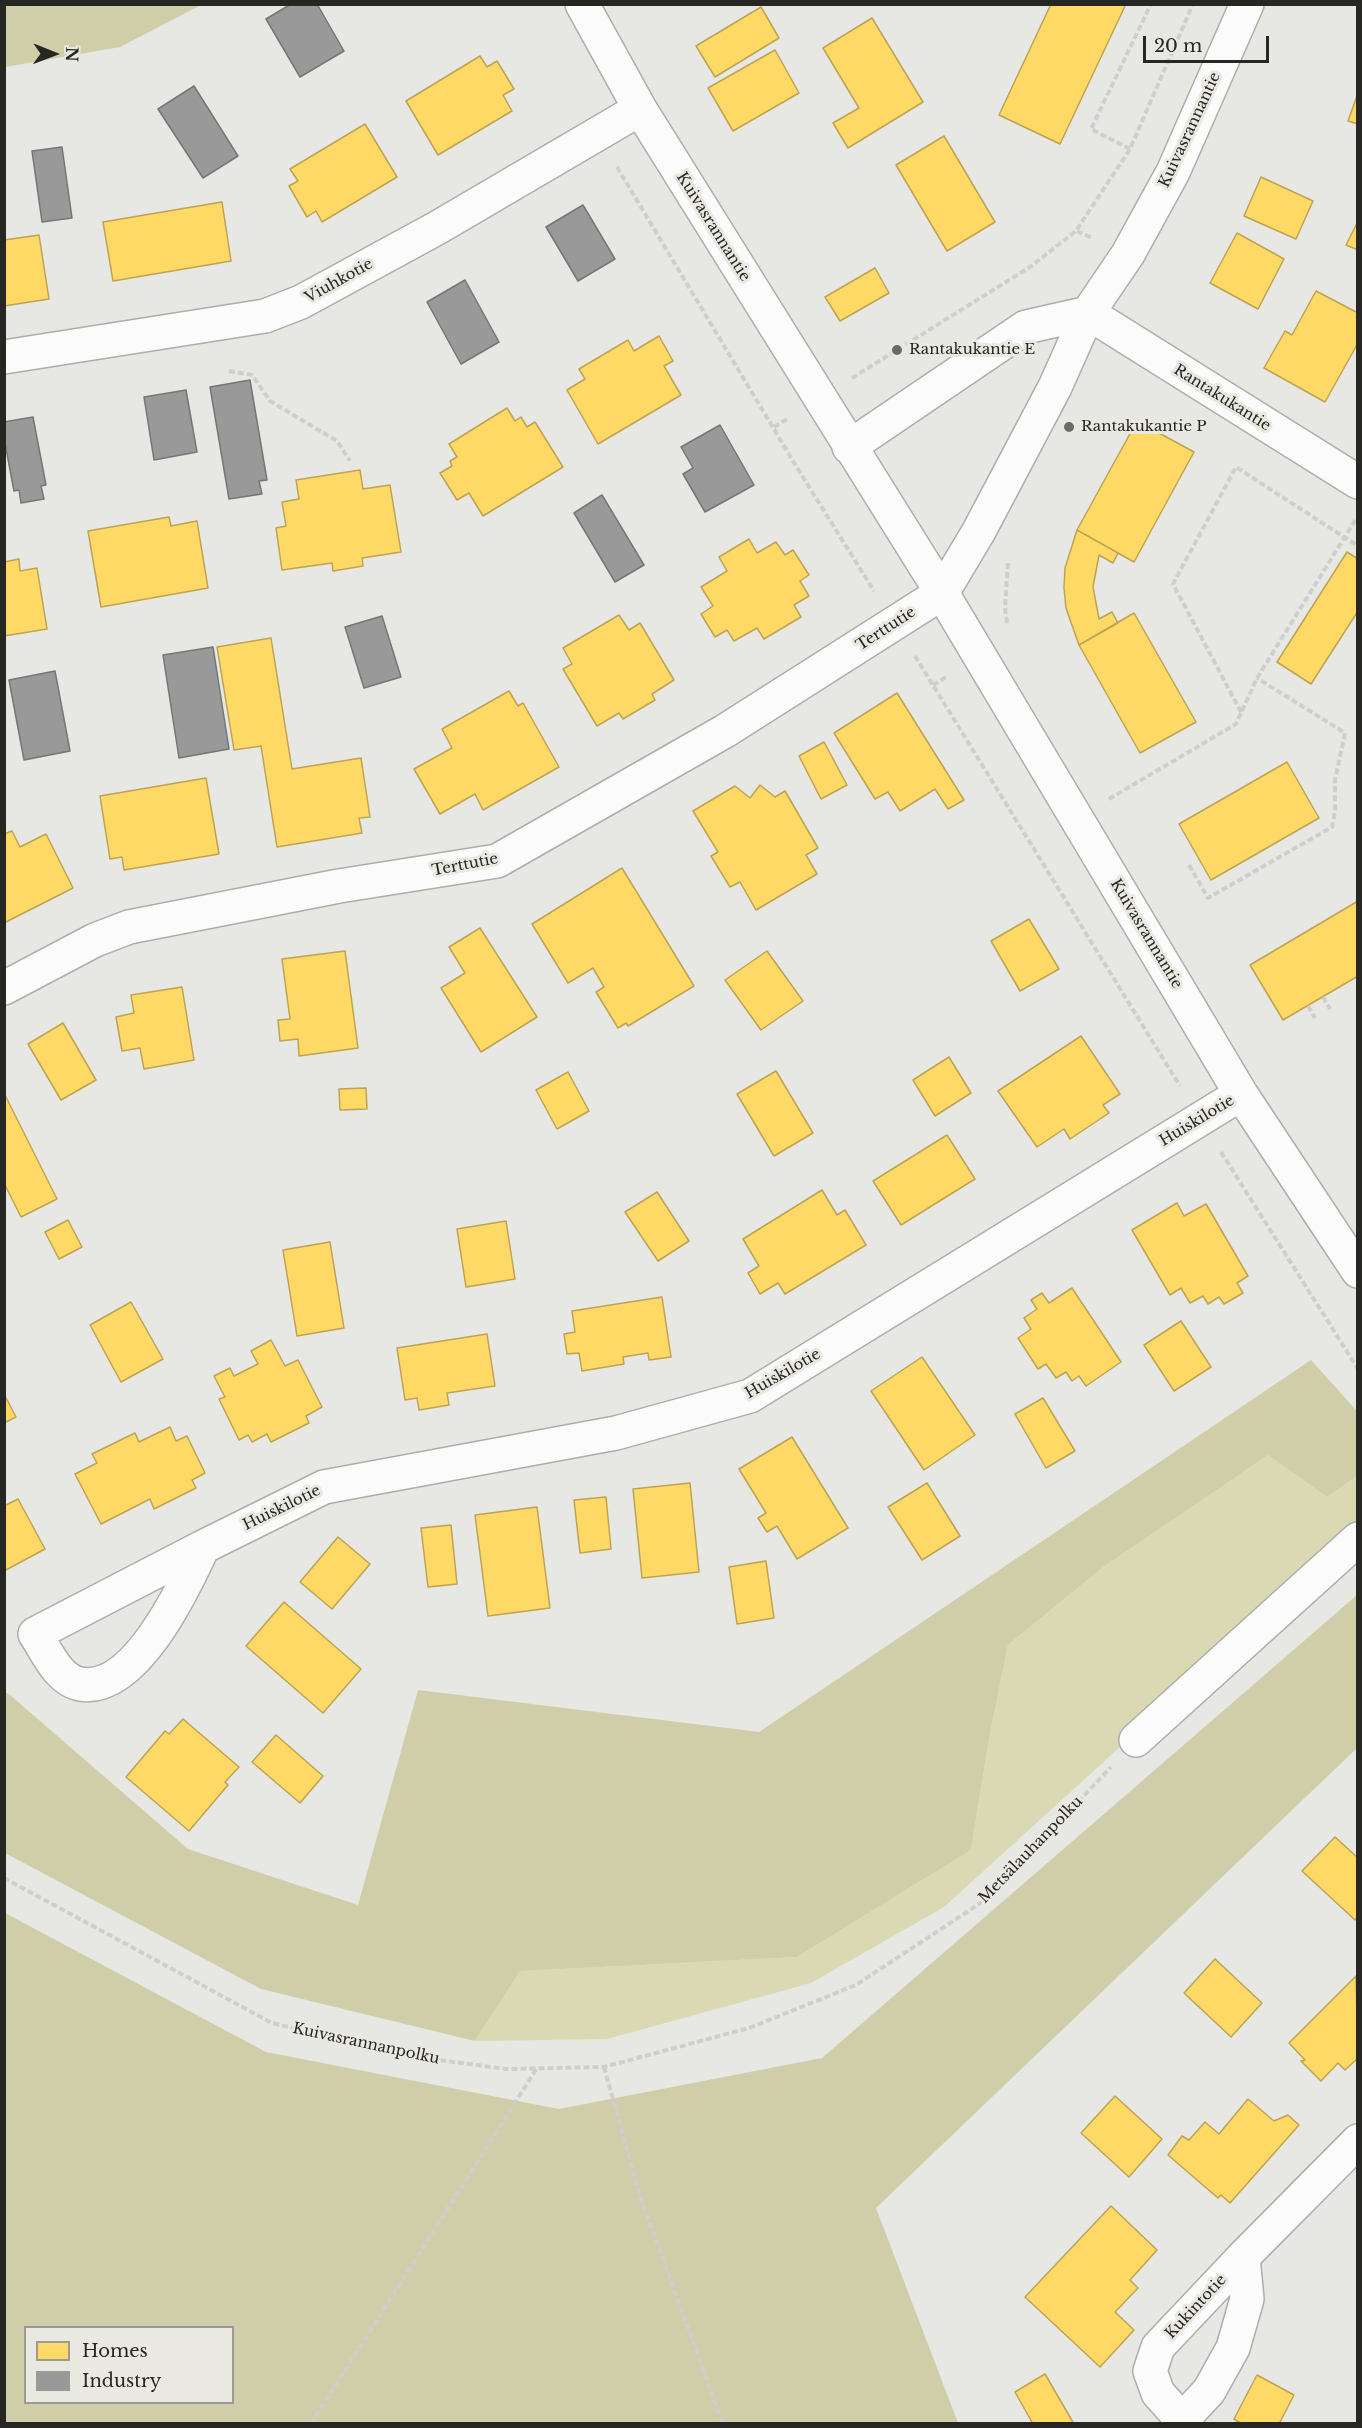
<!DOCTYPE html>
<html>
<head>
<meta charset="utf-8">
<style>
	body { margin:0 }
	#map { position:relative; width:1362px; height:2428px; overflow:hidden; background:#e7e7e3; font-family:"Libre Baskerville",serif }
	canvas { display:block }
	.frame { position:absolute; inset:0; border:6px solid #262623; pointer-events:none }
	.legend { position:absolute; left:24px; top:2326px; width:210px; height:78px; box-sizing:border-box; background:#e9e9e1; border:2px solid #9b9b95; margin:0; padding:8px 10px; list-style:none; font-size:18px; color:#262623 }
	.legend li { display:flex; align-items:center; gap:12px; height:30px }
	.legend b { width:30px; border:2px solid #9b9b95 }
	.north { position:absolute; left:24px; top:24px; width:60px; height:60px; -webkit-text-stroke:4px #e9e9e1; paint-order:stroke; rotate:91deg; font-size:16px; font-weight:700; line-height:24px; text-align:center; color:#262623 }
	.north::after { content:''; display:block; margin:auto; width:21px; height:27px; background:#262623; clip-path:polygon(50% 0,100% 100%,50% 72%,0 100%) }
	.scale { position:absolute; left:1143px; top:36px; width:126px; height:27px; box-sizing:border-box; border:3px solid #262623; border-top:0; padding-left:8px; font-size:18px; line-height:21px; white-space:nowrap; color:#262623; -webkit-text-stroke:4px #e9e9e1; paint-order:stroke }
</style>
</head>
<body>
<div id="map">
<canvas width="1362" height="2428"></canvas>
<div class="frame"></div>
<ul class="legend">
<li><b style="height:16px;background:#ffd966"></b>Homes</li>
<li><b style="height:16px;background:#999"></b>Industry</li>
</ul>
<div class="north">N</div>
<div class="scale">20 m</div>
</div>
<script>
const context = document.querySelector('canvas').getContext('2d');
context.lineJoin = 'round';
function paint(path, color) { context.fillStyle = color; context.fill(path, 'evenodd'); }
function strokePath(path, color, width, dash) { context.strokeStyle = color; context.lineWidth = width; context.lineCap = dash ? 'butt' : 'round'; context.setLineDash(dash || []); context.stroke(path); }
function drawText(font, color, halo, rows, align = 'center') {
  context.font = font + ' "Libre Baskerville",serif'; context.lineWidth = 6; context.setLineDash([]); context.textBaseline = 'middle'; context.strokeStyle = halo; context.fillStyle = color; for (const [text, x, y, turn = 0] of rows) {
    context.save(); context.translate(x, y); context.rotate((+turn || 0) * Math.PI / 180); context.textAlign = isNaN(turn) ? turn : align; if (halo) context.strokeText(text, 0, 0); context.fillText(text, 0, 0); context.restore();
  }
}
const green = new Path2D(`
	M 1268,1455 L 1327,1497 L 1357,1476 L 1357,1519 L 1142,1727 L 944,1907 L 811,1983 L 607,2039 L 475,2041 L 520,1971 L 797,1957 L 971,1850 L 988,1744 L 1008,1645 L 1102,1568 Z`);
const forest = new Path2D(`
	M 5,4 L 201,4 L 201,5 L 120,47 L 5,67 Z
	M 1311,1360 L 1357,1411 L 1357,1476 L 1327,1497 L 1268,1455 L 1102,1568 L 1008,1645 L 988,1744 L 971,1850 L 797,1957 L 520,1971 L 475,2041 L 261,1989 L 5,1853 L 5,1692 L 10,1695 L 188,1849 L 358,1905 L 418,1690 L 759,1732 Z
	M 1357,1595 L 1357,1748 L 876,2208 L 958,2423 L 5,2423 L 5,1913 L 266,2052 L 559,2109 L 822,2058 ZM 26,2328 L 232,2328 L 232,2402 L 26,2402 Z`);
const homes = new Path2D(`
	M 1051,4 L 1126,4 L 1060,144 L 999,115 Z
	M 761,7 L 779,38 L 715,77 L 696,46 Z
	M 872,18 L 923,102 L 848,148 L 833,123 L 859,108 L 823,48 Z
	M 775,50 L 799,93 L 733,131 L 708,88 Z
	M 480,56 L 487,67 L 497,61 L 514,89 L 503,95 L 512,111 L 438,155 L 406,101 Z
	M 1358,93 L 1358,124 L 1348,121 Z
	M 365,124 L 397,177 L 322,222 L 316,211 L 307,217 L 289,186 L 298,181 L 290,169 Z
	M 944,136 L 995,222 L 947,251 L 896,165 Z
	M 1261,177 L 1313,201 L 1296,239 L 1244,216 Z
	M 222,202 L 231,261 L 113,281 L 103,222 Z
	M 1358,221 L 1358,250 L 1346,245 Z
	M 1237,233 L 1284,259 L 1258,309 L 1210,283 Z
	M 39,235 L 49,299 L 4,306 L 4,240 Z
	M 875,268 L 889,293 L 840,321 L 825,297 Z
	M 1316,291 L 1358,313 L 1358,343 L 1325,402 L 1264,368 L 1285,331 L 1292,335 Z
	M 659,336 L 673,361 L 664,366 L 681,395 L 598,444 L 567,390 L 585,379 L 579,369 L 628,340 L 634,351 Z
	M 507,408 L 515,421 L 521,417 L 527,427 L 535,422 L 563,467 L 483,516 L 469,493 L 457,500 L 440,473 L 452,466 L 450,461 L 457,457 L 449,444 Z
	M 1137,421 L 1194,452 L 1134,562 L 1077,530 Z
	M 360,470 L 363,489 L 390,485 L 401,552 L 362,558 L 363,566 L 333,571 L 332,563 L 282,570 L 276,528 L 286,526 L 282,502 L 299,499 L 296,480 Z
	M 169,517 L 171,526 L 197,521 L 208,588 L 101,607 L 88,531 Z
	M 1077,530 L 1118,553 L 1113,563 L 1099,555 L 1093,587 L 1099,619 L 1112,612 L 1118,623 L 1079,645 L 1066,608 L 1064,588 L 1065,568 Z
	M 749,539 L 757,553 L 776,542 L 785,555 L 793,550 L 809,575 L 800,581 L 809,596 L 794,605 L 801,617 L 764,639 L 757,628 L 734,641 L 727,630 L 715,637 L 701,614 L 713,606 L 701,587 L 727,571 L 719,557 Z
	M 1347,552 L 1358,559 L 1358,611 L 1311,684 L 1277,662 Z
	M 19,559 L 20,571 L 37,568 L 47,629 L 4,636 L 4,562 Z
	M 1134,613 L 1196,722 L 1140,753 L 1079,645 Z
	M 619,615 L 629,630 L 640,623 L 674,680 L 652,694 L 655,700 L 623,719 L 619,713 L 597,726 L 563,669 L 572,664 L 563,648 Z
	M 271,638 L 292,769 L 361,758 L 370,817 L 359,818 L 362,833 L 277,847 L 261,746 L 234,750 L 217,647 Z
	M 509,691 L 518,706 L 523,703 L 559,767 L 483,810 L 475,794 L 440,814 L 414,769 L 452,748 L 442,729 Z
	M 897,693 L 964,800 L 948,809 L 935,789 L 900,811 L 888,792 L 875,799 L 834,733 Z
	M 824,742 L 847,785 L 821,799 L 799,756 Z
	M 1287,762 L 1319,818 L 1211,880 L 1179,824 Z
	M 206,778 L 219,854 L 124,870 L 122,857 L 110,859 L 100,796 Z
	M 760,785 L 775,797 L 785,791 L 818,848 L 806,855 L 817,874 L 756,910 L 740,882 L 730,887 L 711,856 L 718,852 L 693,811 L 735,786 L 750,798 Z
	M 12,831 L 20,847 L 46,834 L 73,888 L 4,923 L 4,834 Z
	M 622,868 L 694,986 L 628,1026 L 626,1023 L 618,1028 L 596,992 L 604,987 L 593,968 L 568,983 L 532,924 Z
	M 1358,901 L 1358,976 L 1283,1020 L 1250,965 Z
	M 1029,919 L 1059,969 L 1020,991 L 991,941 Z
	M 480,928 L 537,1017 L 481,1052 L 441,988 L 465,973 L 449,947 Z
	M 345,951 L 358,1048 L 299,1056 L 298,1039 L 280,1041 L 278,1020 L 290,1019 L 282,959 Z
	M 767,951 L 803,1001 L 761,1030 L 725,980 Z
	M 182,987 L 194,1060 L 144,1069 L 140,1048 L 122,1051 L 116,1017 L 134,1013 L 131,995 Z
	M 63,1023 L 96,1080 L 61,1100 L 28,1044 Z
	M 1081,1036 L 1120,1094 L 1103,1105 L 1109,1113 L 1070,1139 L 1064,1129 L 1037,1147 L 998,1091 Z
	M 949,1057 L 971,1093 L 935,1116 L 913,1080 Z
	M 776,1071 L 813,1133 L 774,1156 L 737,1094 Z
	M 568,1072 L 589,1111 L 557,1129 L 536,1090 Z
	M 366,1088 L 367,1109 L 340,1110 L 339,1089 Z
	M 4,1093 L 57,1199 L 21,1217 L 4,1183 Z
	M 947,1135 L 975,1179 L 901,1225 L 873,1181 Z
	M 822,1190 L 837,1215 L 845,1210 L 866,1245 L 785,1294 L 778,1283 L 760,1294 L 748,1273 L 759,1266 L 743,1239 Z
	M 657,1192 L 689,1241 L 658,1261 L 625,1212 Z
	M 1177,1203 L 1184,1216 L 1206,1204 L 1248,1276 L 1237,1283 L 1243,1293 L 1224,1304 L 1219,1297 L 1208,1304 L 1203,1296 L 1190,1303 L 1181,1288 L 1170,1295 L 1132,1230 Z
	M 68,1220 L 82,1247 L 59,1259 L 45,1232 Z
	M 506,1221 L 515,1279 L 466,1287 L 457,1229 Z
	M 330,1242 L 344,1328 L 297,1336 L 283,1250 Z
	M 1072,1288 L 1121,1362 L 1086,1386 L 1079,1376 L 1072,1381 L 1066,1372 L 1056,1378 L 1046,1364 L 1038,1369 L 1018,1338 L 1031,1329 L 1024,1318 L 1037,1309 L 1031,1300 L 1042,1293 L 1049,1303 Z
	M 662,1297 L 671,1357 L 649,1360 L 648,1353 L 623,1357 L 624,1364 L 582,1371 L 579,1353 L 567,1354 L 564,1334 L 575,1332 L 572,1311 Z
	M 131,1302 L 163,1359 L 121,1382 L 90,1325 Z
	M 1181,1321 L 1211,1367 L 1174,1391 L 1144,1345 Z
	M 487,1334 L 495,1386 L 447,1393 L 449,1405 L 419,1410 L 417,1398 L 405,1400 L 397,1348 Z
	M 271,1340 L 285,1366 L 298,1360 L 322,1407 L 306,1416 L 309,1423 L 271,1442 L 267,1434 L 252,1442 L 248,1435 L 239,1440 L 219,1399 L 225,1397 L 214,1376 L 230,1368 L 234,1376 L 258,1364 L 251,1351 Z
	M 922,1357 L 975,1435 L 924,1470 L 871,1391 Z
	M 4,1394 L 16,1417 L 4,1423 Z
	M 1043,1398 L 1075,1451 L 1046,1468 L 1015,1414 Z
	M 170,1427 L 176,1441 L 187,1436 L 205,1473 L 192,1480 L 196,1488 L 154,1509 L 150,1499 L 101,1524 L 75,1474 L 97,1463 L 92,1454 L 135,1433 L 139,1442 Z
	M 792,1437 L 848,1528 L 797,1559 L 777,1526 L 767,1532 L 758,1518 L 766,1513 L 739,1469 Z
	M 690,1483 L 699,1572 L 642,1578 L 633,1489 Z
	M 927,1483 L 960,1536 L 922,1560 L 888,1507 Z
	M 606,1497 L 611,1549 L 580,1553 L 574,1500 Z
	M 18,1499 L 45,1549 L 4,1571 L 4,1506 Z
	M 537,1507 L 550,1608 L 488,1616 L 475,1515 Z
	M 451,1525 L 457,1584 L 428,1587 L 421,1528 Z
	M 338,1537 L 370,1564 L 332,1609 L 300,1582 Z
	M 766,1561 L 774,1618 L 737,1624 L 729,1567 Z
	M 284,1602 L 361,1669 L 323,1713 L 246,1646 Z
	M 183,1719 L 239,1767 L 225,1782 L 228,1785 L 189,1831 L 126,1777 L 165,1731 L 169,1734 Z
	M 276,1735 L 323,1776 L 300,1803 L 252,1762 Z
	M 1335,1837 L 1358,1858 L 1358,1917 L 1355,1920 L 1302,1871 Z
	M 1215,1959 L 1262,2003 L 1231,2037 L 1184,1993 Z
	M 1356,1976 L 1358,2058 L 1345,2070 L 1338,2063 L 1321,2081 L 1301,2061 L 1305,2060 L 1289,2043 Z
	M 1115,2096 L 1162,2139 L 1129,2177 L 1081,2133 Z
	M 1248,2099 L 1274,2121 L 1288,2115 L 1299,2125 L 1230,2203 L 1221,2195 L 1218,2198 L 1168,2155 L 1182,2136 L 1189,2140 L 1205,2122 L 1219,2134 Z
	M 1111,2206 L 1157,2250 L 1130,2280 L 1138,2288 L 1115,2312 L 1134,2330 L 1100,2367 L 1025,2297 Z
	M 1045,2374 L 1074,2424 L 1033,2424 L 1015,2392 Z
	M 1257,2375 L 1294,2395 L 1279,2424 L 1242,2424 L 1234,2419 Z`);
const industry = new Path2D(`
	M 291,4 L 317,4 L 344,51 L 300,77 L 266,19 Z
	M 194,86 L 238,156 L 203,178 L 158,109 Z
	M 62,147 L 72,218 L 42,222 L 32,151 Z
	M 583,205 L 615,259 L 578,281 L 546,227 Z
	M 465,280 L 499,342 L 461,364 L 427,302 Z
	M 250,380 L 267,480 L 259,481 L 262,494 L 229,499 L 210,387 Z
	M 186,390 L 197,452 L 154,460 L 144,397 Z
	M 33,417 L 46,485 L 41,486 L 44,499 L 21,503 L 19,490 L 14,491 L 4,438 L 4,422 Z
	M 720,425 L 754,485 L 705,512 L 683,474 L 693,468 L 681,447 Z
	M 602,495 L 644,565 L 615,582 L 574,513 Z
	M 382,616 L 401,677 L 364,688 L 345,627 Z
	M 213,647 L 229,749 L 179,758 L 163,655 Z
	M 55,671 L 70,751 L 24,760 L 9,680 Z`);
const path = new Path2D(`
	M 1130,149 L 1091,129 L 1151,4
	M 617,167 L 796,466 L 874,591
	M 1077,231 L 1092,238
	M 229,371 L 252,375 L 270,401 L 337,441 L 350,461
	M 852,378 L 1030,267 L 1076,231 L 1130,149 L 1193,4
	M 774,427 L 787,419
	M 1007,623 L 1005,608 L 1008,562
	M 915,656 L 1180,1086
	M 933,685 L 948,676
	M 1241,712 L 1173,584 L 1236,467 L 1358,546
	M 1109,799 L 1236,724 L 1257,678 L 1356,519
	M 1189,865 L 1208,898 L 1332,827 L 1335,812 L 1335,780 L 1345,733 L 1257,678
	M 1357,976 L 1358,976
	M 1323,997 L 1330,1009
	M 1308,1006 L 1315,1018
	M 1221,1152 L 1358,1369
	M 4,1878 L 272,2023 L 409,2056 L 506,2069 L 604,2067 L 749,2028 L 856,1985 L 988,1898 L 1111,1767
	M 604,2067 L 640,2196 L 723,2424
	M 311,2424 L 537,2068`);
const minor = new Path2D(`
	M 582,4 L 640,109 L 942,593 L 1241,1094 L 1358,1271
	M 1088,313 L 1358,482
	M 4,357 L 265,316 L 301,302 L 437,228 L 640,109
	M 849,447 L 1026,327 L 1088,313
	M 4,988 L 95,940 L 129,927 L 339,886 L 497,861 L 725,731 L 942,593 L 979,531 L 1055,387 L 1088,313 L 1128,254 L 1173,172 L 1247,4
	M 203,1547 L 324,1487 L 616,1433 L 750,1396 L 1241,1094
	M 203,1547 C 185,1586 135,1694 80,1684 C 58,1680 46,1650 35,1634 Z
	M 1136,1740 L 1358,1539
	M 1243,2257 L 1247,2299 L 1233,2348 L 1209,2391 L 1182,2420 L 1158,2393 L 1150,2371 L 1158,2347 Z
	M 1243,2257 L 1358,2141`);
const markers = [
	[897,350,6,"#6a6a66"],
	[1069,427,6,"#6a6a66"]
];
const streetNames = [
	["Kuivasrannantie",1190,130,-65],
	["Kuivasrannantie",713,227,58],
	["Viuhkotie",339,281,-29],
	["Rantakukantie",1222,398,32],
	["Terttutie",886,629,-33],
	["Terttutie",465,865,-11],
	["Kuivasrannantie",1146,934,59],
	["Huiskilotie",1197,1121,-31],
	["Huiskilotie",783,1374,-30],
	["Huiskilotie",282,1508,-26],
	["Metsälauhanpolku",1031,1850,-46],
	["Kuivasrannanpolku",366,2044,12],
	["Kukintotie",1196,2307,-47]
];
const poiNames = [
	["Rantakukantie E",909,350],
	["Rantakukantie P",1081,427]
];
paint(green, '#dad9b3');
paint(forest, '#d0cea8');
paint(homes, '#ffd966');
strokePath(homes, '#bea352', 1.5);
paint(industry, '#999');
strokePath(industry, '#767676', 1.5);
strokePath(minor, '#adadaa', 36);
strokePath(path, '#cecece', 4, [6, 3]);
strokePath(minor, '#fbfbfb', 33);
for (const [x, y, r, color] of markers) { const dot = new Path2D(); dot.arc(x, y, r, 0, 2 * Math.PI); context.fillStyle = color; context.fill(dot); strokePath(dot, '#e9e9e1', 2); }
drawText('15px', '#262623', '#e9e9e1', streetNames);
drawText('15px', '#262623', '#e9e9e1', poiNames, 'left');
</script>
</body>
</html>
